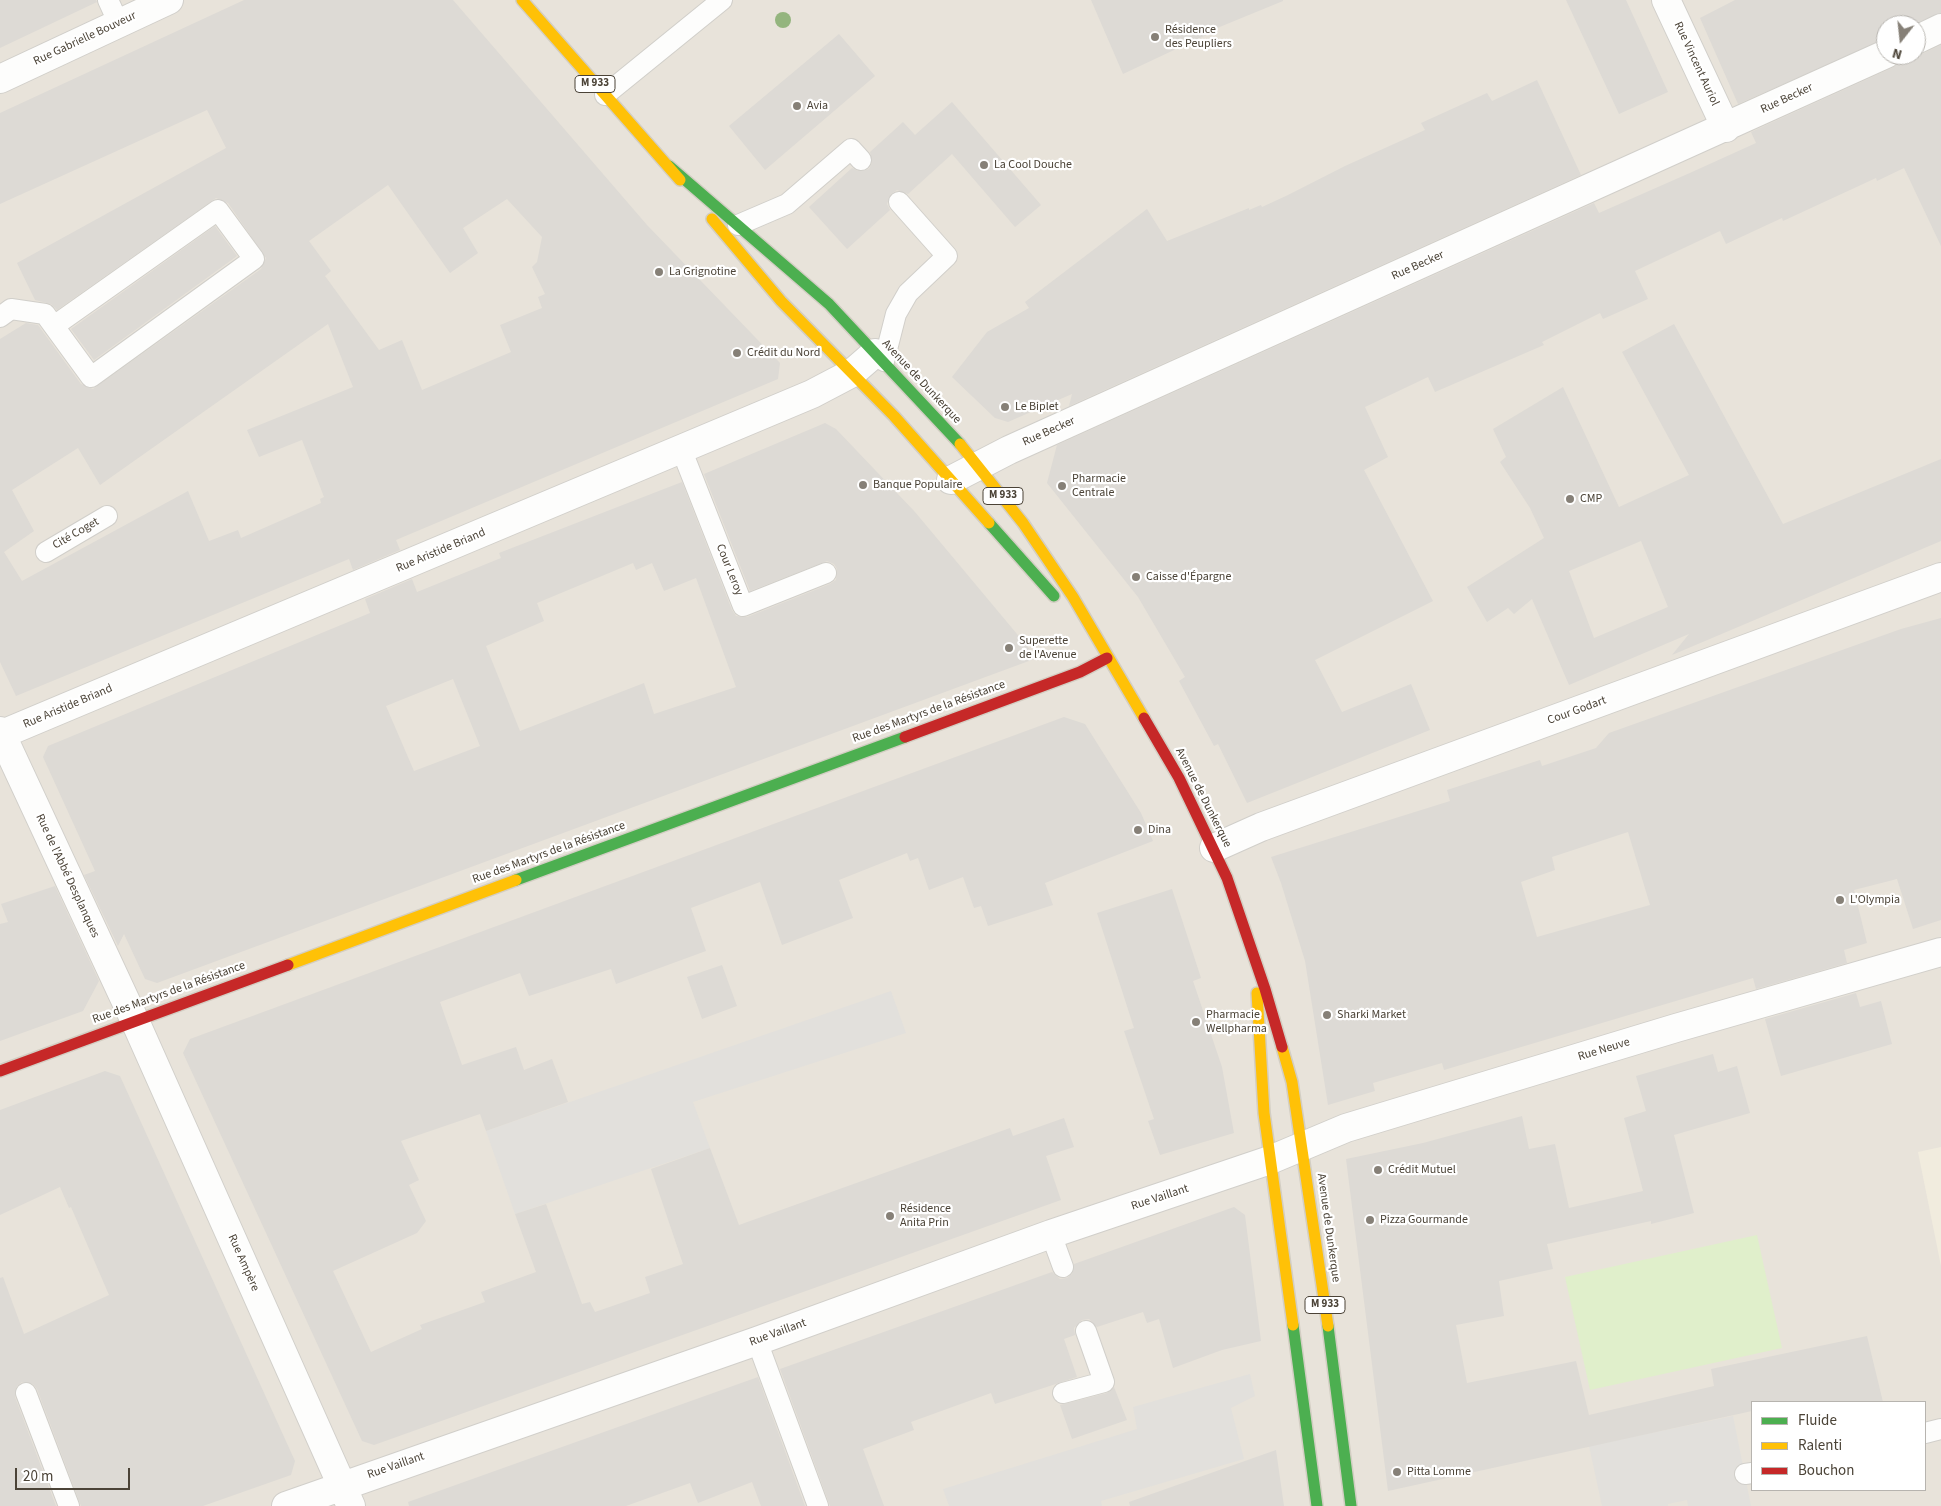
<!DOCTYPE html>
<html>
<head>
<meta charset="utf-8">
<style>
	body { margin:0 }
	#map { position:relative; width:1941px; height:1506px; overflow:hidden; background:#f3f1ed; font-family:"Source Sans 3",sans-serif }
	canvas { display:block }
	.legend { position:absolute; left:1751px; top:1401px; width:175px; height:90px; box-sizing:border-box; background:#fff; border:1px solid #b7b4af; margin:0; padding:6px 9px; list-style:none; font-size:15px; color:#4b4337 }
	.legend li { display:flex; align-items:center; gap:10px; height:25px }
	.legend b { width:25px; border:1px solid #b7b4af }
	.north { position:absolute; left:1876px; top:15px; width:50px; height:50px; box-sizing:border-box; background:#fff; border:1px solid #b7b4af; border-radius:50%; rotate:196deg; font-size:14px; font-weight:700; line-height:20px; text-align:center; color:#4b4337 }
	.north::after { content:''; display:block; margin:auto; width:18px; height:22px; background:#868077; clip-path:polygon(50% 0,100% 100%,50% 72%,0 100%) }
	.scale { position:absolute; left:15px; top:1468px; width:115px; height:22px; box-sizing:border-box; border:2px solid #4b4337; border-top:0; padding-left:6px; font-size:15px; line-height:18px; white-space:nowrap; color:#4b4337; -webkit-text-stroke:4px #fff; paint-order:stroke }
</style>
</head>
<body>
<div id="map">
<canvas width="1941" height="1506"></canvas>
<ul class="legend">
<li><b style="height:6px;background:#4caf50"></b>Fluide</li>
<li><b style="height:6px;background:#ffc107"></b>Ralenti</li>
<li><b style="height:6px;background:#c62828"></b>Bouchon</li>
</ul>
<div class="north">N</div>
<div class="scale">20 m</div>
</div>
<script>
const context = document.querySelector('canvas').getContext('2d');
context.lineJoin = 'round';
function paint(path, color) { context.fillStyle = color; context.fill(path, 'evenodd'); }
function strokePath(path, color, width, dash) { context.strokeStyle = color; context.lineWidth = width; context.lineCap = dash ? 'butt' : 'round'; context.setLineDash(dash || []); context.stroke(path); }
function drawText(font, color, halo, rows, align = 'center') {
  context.font = font + ' "Source Sans 3",sans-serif'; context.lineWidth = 4.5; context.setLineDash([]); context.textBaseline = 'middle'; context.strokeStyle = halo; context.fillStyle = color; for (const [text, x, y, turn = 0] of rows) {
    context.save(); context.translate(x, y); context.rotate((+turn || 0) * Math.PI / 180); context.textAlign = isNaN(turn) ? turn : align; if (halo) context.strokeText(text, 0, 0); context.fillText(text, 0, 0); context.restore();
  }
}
const residential = new Path2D(`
	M 0,0 L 1941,0 L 1941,1506 L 0,1506 ZM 1886,25 L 1916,25 L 1916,55 L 1886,55 ZM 1752,1402 L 1925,1402 L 1925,1490 L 1752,1490 Z`);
const education = new Path2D(`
	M 1941,1147 L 1941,1266 L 1918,1152 Z`);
const green = new Path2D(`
	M 1757,1235 L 1782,1348 L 1590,1390 L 1565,1277 Z`);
const parking = new Path2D(`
	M 891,991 L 906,1033 L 693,1102 L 710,1148 L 515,1214 L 486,1131 Z
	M 1250,1374 L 1255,1396 L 1231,1408 L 1244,1459 L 1101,1501 L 1102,1506 L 949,1506 L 943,1489 L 1137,1429 L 1133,1407 Z
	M 1733,1416 L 1751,1506 L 1688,1506 L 1687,1500 L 1668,1504 L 1668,1506 L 1602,1506 L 1589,1446 Z`);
const building = new Path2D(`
	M 0,0 L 96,0 L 97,2 L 0,48 Z
	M 244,0 L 453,0 L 647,225 L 780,363 L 778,379 L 396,540 L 400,550 L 353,570 L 349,559 L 16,696 L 0,662 L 0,339 L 26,323 L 38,325 L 81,384 L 93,389 L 261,269 L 266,258 L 228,203 L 216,198 L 57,310 L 51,304 L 35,300 L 17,263 L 226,148 L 207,110 L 0,204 L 0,113 ZM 388,185 L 450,273 L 478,253 L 463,228 L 507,199 L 542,237 L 537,262 L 532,267 L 545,294 L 538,297 L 542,308 L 500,325 L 511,352 L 422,390 L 402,340 L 379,350 L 325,276 L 331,271 L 309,241 ZM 328,324 L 353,387 L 247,430 L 259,457 L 302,440 L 324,497 L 320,499 L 321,503 L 241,538 L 238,530 L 209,541 L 188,491 L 22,581 L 4,552 L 34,531 L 12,490 L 78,448 L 100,485 Z
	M 1091,0 L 1283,0 L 1283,1 L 1205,33 L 1206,35 L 1123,74 Z
	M 1566,0 L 1626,0 L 1668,92 L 1619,114 Z
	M 1735,0 L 1941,0 L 1941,13 L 1911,25 L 1886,25 L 1886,39 L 1738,104 L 1700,18 Z
	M 839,34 L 875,76 L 765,170 L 729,126 Z
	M 1941,45 L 1941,246 L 1904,168 L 1877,181 L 1876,178 L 1783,221 L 1782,218 L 1726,244 L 1720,231 L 1635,271 L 1648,299 L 1603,319 L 1600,313 L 1542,342 L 1544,345 L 1435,392 L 1428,377 L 1365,407 L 1388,457 L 1364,470 L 1433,601 L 1315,660 L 1342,712 L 1411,684 L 1430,730 L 1247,803 L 1218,744 L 1214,746 L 1179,681 L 1185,677 L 1138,597 L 1047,483 L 1057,445 L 1594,203 L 1599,213 L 1692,172 L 1756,143 L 1751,132 L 1892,68 L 1899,63 L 1902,55 L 1922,54 Z
	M 1537,80 L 1581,175 L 1069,406 L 1072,394 L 1008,422 L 995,418 L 952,377 L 987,332 L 1029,308 L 1025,302 L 1147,209 L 1167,241 L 1249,208 L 1249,210 L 1261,205 L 1262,207 L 1288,195 L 1345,166 L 1425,130 L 1421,123 L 1487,93 L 1492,101 Z
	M 952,102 L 1041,205 L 1015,227 L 952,154 L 908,194 L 897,190 L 891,194 L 887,204 L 890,210 L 847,249 L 809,207 L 852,168 L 858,171 L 869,169 L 872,163 L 870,152 L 903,122 L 915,135 Z
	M 215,226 L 237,256 L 94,360 L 71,329 Z
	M 1674,324 L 1783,524 L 1941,459 L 1941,541 L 1672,655 L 1689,634 L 1569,685 L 1532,599 L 1514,614 L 1508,608 L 1487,622 L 1467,587 L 1544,538 L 1530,508 L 1500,462 L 1506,457 L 1493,429 L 1563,387 L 1619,507 L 1689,475 L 1622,352 ZM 1641,541 L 1668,607 L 1594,638 L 1569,571 Z
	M 825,423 L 836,429 L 915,512 L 1037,658 L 157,983 L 145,979 L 124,934 L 118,946 L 84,875 L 95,871 L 43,757 L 48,746 L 370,613 L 365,599 L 412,579 L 417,592 L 501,558 L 499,553 L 682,482 L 732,610 L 736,616 L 747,617 L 830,584 L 836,580 L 837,569 L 834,564 L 827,561 L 750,591 L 704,474 ZM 633,563 L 636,570 L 652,563 L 664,591 L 696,578 L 736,687 L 654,714 L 644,683 L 520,731 L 486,646 L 544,621 L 537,603 ZM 453,679 L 480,746 L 414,771 L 386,706 Z
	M 1941,618 L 1941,920 L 1913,929 L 1897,879 L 1854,890 L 1867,943 L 1844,950 L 1847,963 L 1756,989 L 1753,978 L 1444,1070 L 1442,1063 L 1373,1083 L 1375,1091 L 1328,1105 L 1305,961 L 1281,883 L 1271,857 L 1450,801 L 1447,790 L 1540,760 L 1542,766 L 1596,748 L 1609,733 L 1901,629 ZM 1628,832 L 1650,905 L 1537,937 L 1521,882 L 1555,870 L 1552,857 Z
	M 1064,717 L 1085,724 L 1141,813 L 1153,841 L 1045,883 L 1053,905 L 988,926 L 981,906 L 974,908 L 963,877 L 929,890 L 918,858 L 910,861 L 907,853 L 839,880 L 853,918 L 782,945 L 760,882 L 691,908 L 706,951 L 616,984 L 611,969 L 529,996 L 520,973 L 440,1002 L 462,1065 L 516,1047 L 524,1070 L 552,1059 L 568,1102 L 486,1131 L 480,1114 L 401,1141 L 419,1180 L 409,1185 L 426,1221 L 417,1233 L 333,1271 L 371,1352 L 422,1329 L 420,1325 L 485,1302 L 481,1292 L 536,1272 L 515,1214 L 546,1204 L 582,1304 L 590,1302 L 595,1312 L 650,1293 L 645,1277 L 683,1264 L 651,1169 L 710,1148 L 739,1225 L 1010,1128 L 1013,1136 L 1064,1118 L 1074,1147 L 1046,1156 L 1061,1200 L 374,1445 L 362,1441 L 183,1053 L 190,1039 Z
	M 55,886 L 99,981 L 83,1011 L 0,1041 L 0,924 L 8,922 L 1,904 Z
	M 1172,889 L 1201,978 L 1193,981 L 1222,1067 L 1234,1133 L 1160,1155 L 1148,1121 L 1154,1119 L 1124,1031 L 1134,1028 L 1097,913 Z
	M 722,965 L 737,1006 L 702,1019 L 687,977 Z
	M 1856,993 L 1860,1007 L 1881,1001 L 1892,1044 L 1781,1076 L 1765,1019 Z
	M 1713,1054 L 1718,1072 L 1737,1066 L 1750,1113 L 1674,1135 L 1694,1213 L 1651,1224 L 1651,1221 L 1547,1244 L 1553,1269 L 1499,1281 L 1504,1316 L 1456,1325 L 1467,1383 L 1576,1361 L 1589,1415 L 1714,1386 L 1711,1369 L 1867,1336 L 1883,1402 L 1752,1402 L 1752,1411 L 1388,1491 L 1346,1159 L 1423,1143 L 1522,1116 L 1529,1149 L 1555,1144 L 1569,1208 L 1643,1191 L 1624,1118 L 1646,1111 L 1636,1076 Z
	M 105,1071 L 120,1076 L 295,1461 L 291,1475 L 203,1506 L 81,1506 L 37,1389 L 33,1384 L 22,1382 L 17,1386 L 15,1397 L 56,1506 L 0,1506 L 0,1278 L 3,1277 L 24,1334 L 109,1295 L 71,1207 L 69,1208 L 60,1187 L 0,1215 L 0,1110 Z
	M 1234,1207 L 1245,1215 L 1261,1341 L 1222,1350 L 1173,1368 L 1159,1319 L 1147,1323 L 1143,1312 L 1097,1327 L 1089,1319 L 1082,1320 L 1074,1328 L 1075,1335 L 1064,1339 L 1077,1377 L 995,1404 L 991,1393 L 911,1422 L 914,1430 L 863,1449 L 884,1506 L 830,1506 L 780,1369 L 1052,1272 L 1060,1279 L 1067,1278 L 1072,1274 L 1074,1264 Z
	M 758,1377 L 805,1506 L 761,1506 L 752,1482 L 698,1503 L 690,1483 L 626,1506 L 409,1506 L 408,1502 Z
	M 1114,1387 L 1127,1420 L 1072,1439 L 1060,1405 L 1107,1393 Z
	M 1276,1450 L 1284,1506 L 1130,1506 L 1129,1502 Z`);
const lane = new Path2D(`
	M 108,0 L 119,24
	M 605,95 L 722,0
	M 738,225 L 787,204 L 851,149 L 861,160
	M 0,317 L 11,309 L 45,314 L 91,377 L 254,259 L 218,210 L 54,326
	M 884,361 L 896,314 L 908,293 L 947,256 L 899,202
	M 682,451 L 743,606 L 826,573
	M 46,552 L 107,516
	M 1051,1234 L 1063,1267
	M 757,1341 L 818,1506
	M 26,1393 L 69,1506
	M 1063,1393 L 1104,1382 L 1086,1331
	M 1925,1433 L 1941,1429
	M 1745,1474 L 1752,1473`);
const street = new Path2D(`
	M 1666,0 L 1726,128
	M 1916,40 L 1941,28
	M 0,79 L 169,0
	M 951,480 L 1009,450 L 1886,54
	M 0,731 L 135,1021 L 351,1506
	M 0,735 L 812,394 L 852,373 L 875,353
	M 1214,848 L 1261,827 L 1941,577
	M 286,1506 L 757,1341 L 1051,1234 L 1270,1160 L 1346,1128 L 1676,1028 L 1941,952`);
const fast = new Path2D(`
	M 669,166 L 829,304 L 960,444
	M 989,523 L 1054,596
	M 516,880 L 905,737
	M 1293,1325 L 1317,1506
	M 1328,1326 L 1351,1506`);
const slow = new Path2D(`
	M 522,0 L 680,180
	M 712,219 L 781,301 L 894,416 L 989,523
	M 960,444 L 1023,523 L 1073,597 L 1144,718
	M 288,965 L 516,880
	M 1257,993 L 1264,1113 L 1293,1325
	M 1282,1047 L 1292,1082 L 1328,1326`);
const jam = new Path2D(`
	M 1144,718 L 1179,778 L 1227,878 L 1265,989 L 1282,1047
	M 905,737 L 1080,672 L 1107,658
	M 0,1071 L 288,965`);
const trees = [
	[783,20]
];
const markers = [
	[1155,37,5,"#868077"],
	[797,106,5,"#868077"],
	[984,165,5,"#868077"],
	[659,272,5,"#868077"],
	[737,353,5,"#868077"],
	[1005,407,5,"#868077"],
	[863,485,5,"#868077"],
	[1062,486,5,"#868077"],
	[1570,499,5,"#868077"],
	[1136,577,5,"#868077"],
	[1009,648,5,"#868077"],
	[1138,830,5,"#868077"],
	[1840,900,5,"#868077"],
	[1327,1015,5,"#868077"],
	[1196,1022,5,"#868077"],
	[1378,1170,5,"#868077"],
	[890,1216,5,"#868077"],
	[1370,1220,5,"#868077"],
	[1397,1472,5,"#868077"]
];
const shields = [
	[595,84,40],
	[1003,496,40],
	[1325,1305,40]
];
const shieldNames = [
	["M 933",595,84],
	["M 933",1003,496],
	["M 933",1325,1305]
];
const poiNames = [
	["Résidence",1165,30],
	["des Peupliers",1165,44],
	["Avia",807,106],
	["La Cool Douche",994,165],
	["La Grignotine",669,272],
	["Crédit du Nord",747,353],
	["Le Biplet",1015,407],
	["Pharmacie",1072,479],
	["Centrale",1072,493],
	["Banque Populaire",873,485],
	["CMP",1580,499],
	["Caisse d'Épargne",1146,577],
	["Superette",1019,641],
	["de l'Avenue",1019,655],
	["Dina",1148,830],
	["L'Olympia",1850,900],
	["Pharmacie",1206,1015],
	["Wellpharma",1206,1029],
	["Sharki Market",1337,1015],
	["Crédit Mutuel",1388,1170],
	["Résidence",900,1209],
	["Anita Prin",900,1223],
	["Pizza Gourmande",1380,1220],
	["Pitta Lomme",1407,1472]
];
const streetNames = [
	["Rue Gabrielle Bouveur",85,39,-25],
	["Rue Vincent Auriol",1696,64,65],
	["Rue Becker",1787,99,-25],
	["Rue Becker",1418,266,-24],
	["Avenue de Dunkerque",921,382,47],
	["Rue Becker",1049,432,-24],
	["Cité Coget",76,534,-30],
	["Rue Aristide Briand",441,551,-23],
	["Cour Leroy",729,570,68],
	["Rue Aristide Briand",68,707,-23],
	["Cour Godart",1577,711,-20],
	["Rue des Martyrs de la Résistance",929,712,-20],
	["Avenue de Dunkerque",1203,798,63],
	["Rue des Martyrs de la Résistance",549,853,-20],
	["Rue de l'Abbé Desplanques",67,876,65],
	["Rue des Martyrs de la Résistance",169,993,-20],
	["Rue Neuve",1604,1050,-17],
	["Rue Vaillant",1160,1198,-18],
	["Avenue de Dunkerque",1328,1228,82],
	["Rue Ampère",243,1263,66],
	["Rue Vaillant",778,1333,-20],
	["Rue Vaillant",396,1466,-19]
];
paint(residential, '#e8e3da');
paint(education, '#f1ecde');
paint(green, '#e0efcb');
paint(parking, '#e2e0dc');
paint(building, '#dddad5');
strokePath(lane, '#d1cfca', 22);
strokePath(street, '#d1cfca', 30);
strokePath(fast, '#d3cec3', 14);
strokePath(slow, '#d3cec3', 14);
strokePath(jam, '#d3cec3', 14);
strokePath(lane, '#fdfdfc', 20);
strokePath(street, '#fdfdfc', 28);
strokePath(fast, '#4caf50', 11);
strokePath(slow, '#ffc107', 11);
strokePath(jam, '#c62828', 11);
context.fillStyle = '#94b57e';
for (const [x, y] of trees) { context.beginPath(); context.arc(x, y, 8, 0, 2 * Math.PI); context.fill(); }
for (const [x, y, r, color] of markers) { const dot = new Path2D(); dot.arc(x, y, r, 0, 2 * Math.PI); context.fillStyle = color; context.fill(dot); strokePath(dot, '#fff', 2); }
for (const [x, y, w] of shields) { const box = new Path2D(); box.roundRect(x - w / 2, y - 8.5, w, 17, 4); context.fillStyle = '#fff'; context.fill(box); strokePath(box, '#4b4337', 1); }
drawText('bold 11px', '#4b4337', null, shieldNames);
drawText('12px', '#4b4337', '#fff', poiNames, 'left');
drawText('12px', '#4b4337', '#fff', streetNames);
</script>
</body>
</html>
